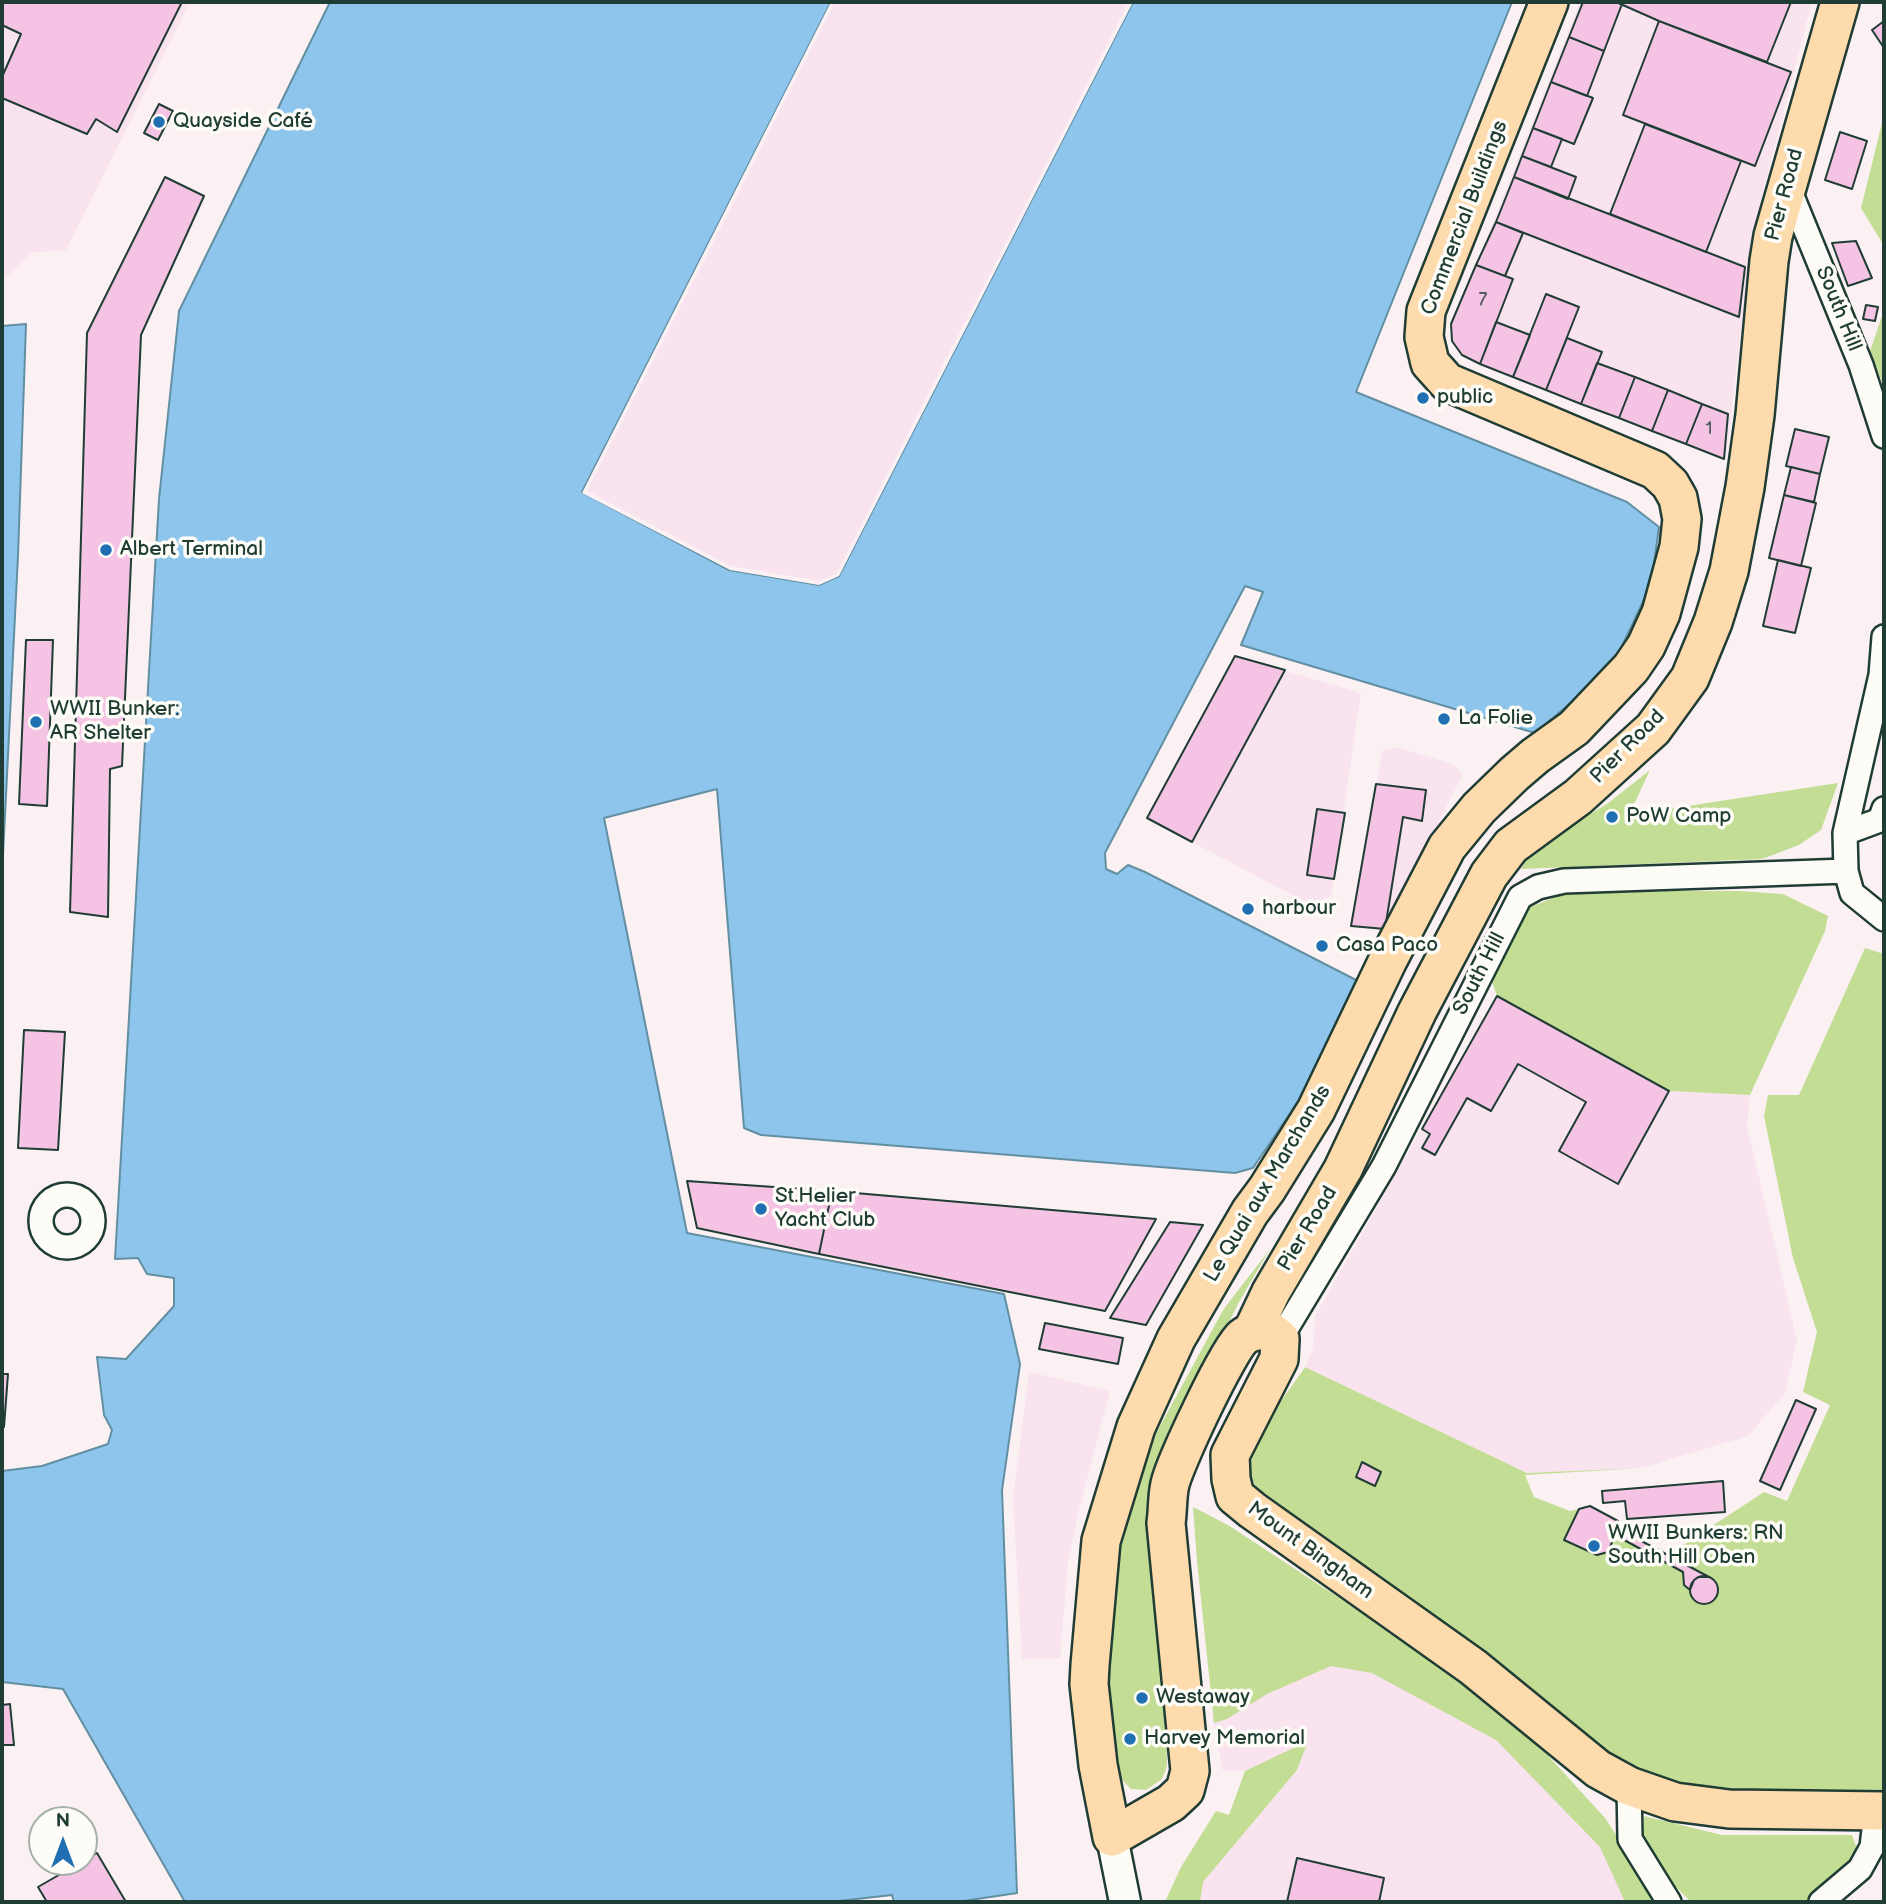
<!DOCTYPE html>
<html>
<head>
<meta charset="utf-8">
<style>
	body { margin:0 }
	#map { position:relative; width:1886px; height:1904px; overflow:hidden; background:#fbf1f3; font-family:"Balsamiq Sans",sans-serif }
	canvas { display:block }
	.frame { position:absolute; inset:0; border:4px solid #1f3d34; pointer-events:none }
	.north { position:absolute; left:28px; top:1806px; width:70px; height:70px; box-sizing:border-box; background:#fdfcf7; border:2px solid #a4b0a9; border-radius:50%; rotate:0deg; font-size:19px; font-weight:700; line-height:28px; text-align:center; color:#1f3d34 }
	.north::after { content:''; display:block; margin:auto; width:24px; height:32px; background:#1f6fb2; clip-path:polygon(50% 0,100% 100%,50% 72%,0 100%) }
</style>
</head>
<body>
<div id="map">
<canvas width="1886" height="1904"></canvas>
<div class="frame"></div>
<div class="north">N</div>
</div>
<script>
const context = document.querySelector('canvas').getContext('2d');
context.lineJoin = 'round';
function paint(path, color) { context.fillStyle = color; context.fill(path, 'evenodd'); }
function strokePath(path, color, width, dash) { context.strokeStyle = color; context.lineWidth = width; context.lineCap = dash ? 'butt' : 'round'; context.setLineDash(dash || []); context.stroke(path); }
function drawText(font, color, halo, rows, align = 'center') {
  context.font = font + ' "Balsamiq Sans",sans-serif'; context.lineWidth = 7; context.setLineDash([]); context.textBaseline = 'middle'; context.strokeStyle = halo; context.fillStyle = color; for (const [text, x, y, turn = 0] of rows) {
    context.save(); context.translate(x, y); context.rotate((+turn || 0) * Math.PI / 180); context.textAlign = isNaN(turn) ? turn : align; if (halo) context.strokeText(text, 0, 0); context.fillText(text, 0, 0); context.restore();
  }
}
const built = new Path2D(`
	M 2,2 L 190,2 L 66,250 L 31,253 L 8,276 L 2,276 Z
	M 831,2 L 1133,2 L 839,576 L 819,585 L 730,570 L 582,493 Z
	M 1580,2 L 1812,2 L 1760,203 L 1748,270 L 1726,458 L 1475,361 L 1457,349 L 1451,329 Z
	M 1235,656 L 1361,693 L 1331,896 L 1311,905 L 1147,818 Z
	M 1396,747 L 1452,764 L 1463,774 L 1385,929 L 1351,926 L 1382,751 Z
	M 1497,996 L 1669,1091 L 1750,1095 L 1747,1126 L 1797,1340 L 1785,1393 L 1748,1436 L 1641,1468 L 1527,1473 L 1305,1367 L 1313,1349 L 1315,1316 Z
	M 1029,1372 L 1110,1391 L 1079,1510 L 1068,1562 L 1060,1658 L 1022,1659 L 1013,1498 Z
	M 1350,1605 L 1605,1818 L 1656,1902 L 1200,1902 L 1203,1882 L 1297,1770 L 1307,1742 L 1245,1771 L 1223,1771 L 1212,1715 Z`);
const green = new Path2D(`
	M 1884,115 L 1884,246 L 1861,208 Z
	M 1884,310 L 1884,387 L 1870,351 Z
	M 1650,770 L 1629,815 L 1838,783 L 1821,830 L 1799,845 L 1762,859 L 1521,869 L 1534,847 L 1607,804 Z
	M 1571,891 L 1739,891 L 1783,894 L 1828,916 L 1825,931 L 1750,1095 L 1669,1091 L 1497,996 L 1491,979 L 1504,950 L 1528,908 Z
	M 1865,948 L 1884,954 L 1884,1796 L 1759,1794 L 1674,1785 L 1621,1764 L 1284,1513 C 1272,1503 1257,1492 1251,1477 C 1240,1450 1290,1390 1305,1367 L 1527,1473 L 1641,1468 L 1525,1475 L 1534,1497 L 1570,1511 L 1590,1506 L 1618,1521 L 1618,1528 L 1668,1555 L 1764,1492 L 1787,1501 L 1830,1405 L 1803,1392 L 1817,1332 L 1793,1258 L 1764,1116 L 1768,1095 L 1799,1095 Z
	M 1270,1249 L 1239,1302 L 1172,1436 L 1150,1484 L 1148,1536 L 1166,1707 L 1167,1766 L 1162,1779 L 1146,1790 L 1131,1789 L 1121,1779 L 1112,1755 L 1103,1703 L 1107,1635 L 1121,1533 L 1145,1454 L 1223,1310 Z
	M 1193,1507 L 1228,1525 L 1350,1605 L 1494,1704 L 1533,1739 L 1605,1818 L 1630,1856 L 1656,1902 L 1625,1902 L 1600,1847 L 1496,1740 L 1372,1673 L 1331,1666 L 1267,1694 L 1227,1719 L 1214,1723 L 1197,1561 Z
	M 1308,1741 L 1297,1770 L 1203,1882 L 1200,1902 L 1165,1902 L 1181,1867 L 1216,1811 L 1229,1815 L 1245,1771 Z
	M 1644,1816 L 1722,1835 L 1852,1835 L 1857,1849 L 1849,1867 L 1808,1902 L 1691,1902 L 1659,1870 L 1642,1837 Z`);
const water = new Path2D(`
	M 330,2 L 831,2 L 582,492 L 729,570 L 819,585 L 839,576 L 1133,2 L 1512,2 L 1356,392 L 1627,502 L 1659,527 L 1651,585 L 1611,669 L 1535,733 L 1241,645 L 1263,592 L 1245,586 L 1105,853 L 1106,869 L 1117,874 L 1128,865 L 1145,872 L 1358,981 L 1316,1075 L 1253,1168 L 1235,1173 L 761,1135 L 744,1128 L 717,789 L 604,818 L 687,1233 L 1004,1294 L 1020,1364 L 1002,1490 L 1017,1893 L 957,1902 L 894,1902 L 892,1895 L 830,1902 L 185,1902 L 63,1689 L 2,1682 L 2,1471 L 42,1466 L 108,1444 L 112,1430 L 104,1415 L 97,1357 L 126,1359 L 174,1306 L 174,1278 L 147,1274 L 138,1258 L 115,1259 L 159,499 L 179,311 Z
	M 26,324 L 18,556 L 2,875 L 2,326 Z`);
const pier = new Path2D(`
	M 831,2 L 835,2 L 587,491 L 731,566 L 819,581 L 836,574 L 1129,2 L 1133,2 L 839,576 L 819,585 L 730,570 L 582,493 Z`);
const building = new Path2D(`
	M 2,2 L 182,2 L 117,132 L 96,119 L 87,134 L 2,98 Z
	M 1583,2 L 1616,2 L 1622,4 L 1604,51 L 1569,37 Z
	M 1616,2 L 1791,2 L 1767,62 L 1659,21 Z
	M 1659,21 L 1791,72 L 1755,166 L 1623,115 Z
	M 1884,21 L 1884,48 L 1872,30 Z
	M 2,25 L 21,34 L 2,77 Z
	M 1569,37 L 1604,51 L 1587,96 L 1551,82 Z
	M 1551,82 L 1593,98 L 1574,144 L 1533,128 Z
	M 159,104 L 173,111 L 158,140 L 144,133 Z
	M 1645,124 L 1741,161 L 1706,252 L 1610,214 Z
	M 1533,128 L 1562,139 L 1551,167 L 1522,156 Z
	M 1840,132 L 1867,141 L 1852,189 L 1825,180 Z
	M 1522,156 L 1576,177 L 1568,199 L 1514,177 Z
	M 165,177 L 204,196 L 141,335 L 122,766 L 110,769 L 108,917 L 70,912 L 87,333 Z
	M 1514,177 L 1745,267 L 1739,317 L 1496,222 Z
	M 1496,222 L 1523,233 L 1505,276 L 1476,265 Z
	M 1856,241 L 1872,278 L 1848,286 L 1832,243 Z
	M 1476,265 L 1513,279 L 1480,364 L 1462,355 L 1452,341 L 1451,324 Z
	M 1546,294 L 1579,307 L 1546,390 L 1513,377 Z
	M 1866,305 L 1878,307 L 1875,321 L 1863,319 Z
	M 1496,322 L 1530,335 L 1513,377 L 1480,364 Z
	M 1567,338 L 1602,352 L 1581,404 L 1546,390 Z
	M 1597,363 L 1635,377 L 1619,418 L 1581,404 Z
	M 1635,377 L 1668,390 L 1652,431 L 1619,418 Z
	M 1668,390 L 1702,404 L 1686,444 L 1652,431 Z
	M 1702,404 L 1728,414 L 1724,459 L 1686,444 Z
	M 1795,429 L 1829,437 L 1820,474 L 1786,466 Z
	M 1791,467 L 1820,474 L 1814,502 L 1784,495 Z
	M 1784,495 L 1816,503 L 1801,566 L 1769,558 Z
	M 1778,560 L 1811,568 L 1795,633 L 1763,626 Z
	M 26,640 L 53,640 L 47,806 L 19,804 Z
	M 1235,656 L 1285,670 L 1192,842 L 1147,818 Z
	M 1376,784 L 1426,790 L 1422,821 L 1403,817 L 1385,929 L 1351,926 Z
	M 1317,809 L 1345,813 L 1334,879 L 1307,875 Z
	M 1497,996 L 1669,1091 L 1618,1184 L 1559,1151 L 1586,1102 L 1518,1064 L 1491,1111 L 1467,1098 L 1435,1155 L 1422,1148 L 1430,1134 L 1422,1129 Z
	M 24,1030 L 65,1032 L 58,1150 L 18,1148 Z
	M 687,1181 L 832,1191 L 819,1254 L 697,1228 Z
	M 832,1191 L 1156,1219 L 1105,1311 L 819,1254 Z
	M 1170,1222 L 1203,1225 L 1146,1325 L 1110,1318 Z
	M 1045,1323 L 1123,1338 L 1118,1364 L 1039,1349 Z
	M 2,1374 L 8,1374 L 4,1427 L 2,1427 Z
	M 1796,1400 L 1816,1409 L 1780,1490 L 1760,1481 Z
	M 1362,1462 L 1381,1472 L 1375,1486 L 1356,1477 Z
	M 1723,1481 L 1725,1512 L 1627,1519 L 1625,1501 L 1603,1503 L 1602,1491 Z
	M 1590,1506 L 1618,1521 L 1617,1528 L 1709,1577 L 1699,1577 L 1694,1580 L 1690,1590 L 1684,1585 L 1683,1572 L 1615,1535 L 1608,1552 L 1597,1555 L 1564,1540 L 1579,1509 Z
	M1690 1590a14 14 0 1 1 28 0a14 14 0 1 1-28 0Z
	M 10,1704 L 14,1745 L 2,1745 L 2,1705 Z
	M 97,1853 L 126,1902 L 47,1902 L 38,1887 Z
	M 1297,1858 L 1384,1878 L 1379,1902 L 1287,1902 Z`);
const minor = new Path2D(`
	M 1787,184 L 1861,365 L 1884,436
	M 1845,833 L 1880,820 L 1884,809
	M 1846,871 L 1845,833 L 1881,675 L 1884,637
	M41 1221a26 26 0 1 1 52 0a26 26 0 1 1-52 0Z
	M 1280,1339 L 1384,1166 L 1520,897 L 1538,887 L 1564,881 L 1846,871 L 1852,893 L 1884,919
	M 1629,1786 L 1630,1839 L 1669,1902
	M 1821,1902 L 1860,1869 L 1872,1847 L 1876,1812`);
const tertiary = new Path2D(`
	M 1112,1837 L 1125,1902`);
const primary = new Path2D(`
	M 1549,2 L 1426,311 L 1424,337 L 1430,363 L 1447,382 L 1655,470 L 1670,484 L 1678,498 L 1682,519 L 1679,547 L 1661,613 L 1646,646 L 1631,668 L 1574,728 L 1535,756 L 1514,774 L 1479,808 L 1447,847 L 1388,960 L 1316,1110 L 1267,1189 L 1250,1212 L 1176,1339 L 1136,1427 L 1101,1541 L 1090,1665 L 1089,1684 L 1098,1765 L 1112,1837 L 1171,1803 L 1185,1790 L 1190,1771 L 1166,1523 C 1168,1510 1167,1496 1170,1484 C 1175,1463 1228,1349 1243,1337 C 1250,1331 1259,1331 1268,1329 L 1280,1339 L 1279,1359 L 1230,1455 L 1231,1479 L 1235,1496 L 1252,1510 L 1473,1667 L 1598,1769 L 1629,1786 L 1675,1802 L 1729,1809 L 1884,1811
	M 1252,1332 L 1271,1292 L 1343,1169 L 1417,1012 L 1489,875 L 1511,846 L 1578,797 L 1653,729 L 1690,678 L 1713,622 L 1729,571 L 1745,487 L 1755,415 L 1769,261 L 1773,236 L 1840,2`);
const markers = [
	[159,122,7,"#1f6fb2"],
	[1423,398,7,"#1f6fb2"],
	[106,550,7,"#1f6fb2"],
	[1444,719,7,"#1f6fb2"],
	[36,722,7,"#1f6fb2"],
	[1612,817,7,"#1f6fb2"],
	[1248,909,7,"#1f6fb2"],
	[1322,946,7,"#1f6fb2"],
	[761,1209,7,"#1f6fb2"],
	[1594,1546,7,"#1f6fb2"],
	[1142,1698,7,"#1f6fb2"],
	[1130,1739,7,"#1f6fb2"]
];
const numberNames = [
	["7",1483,300],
	["1",1709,429]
];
const poiNames = [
	["Quayside Café",173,122],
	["public",1437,398],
	["Albert Terminal",120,550],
	["WWII Bunker:",50,710],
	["AR Shelter",50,734],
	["La Folie",1458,719],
	["PoW Camp",1626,817],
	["harbour",1262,909],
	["Casa Paco",1336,946],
	["St.Helier",775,1197],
	["Yacht Club",775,1221],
	["WWII Bunkers: RN",1608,1534],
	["South Hill Oben",1608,1558],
	["Westaway",1156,1698],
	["Harvey Memorial",1144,1739]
];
const streetNames = [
	["Pier Road",1785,195,-75],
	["Commercial Buildings",1465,218,-69],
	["South Hill",1838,309,68],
	["Pier Road",1628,747,-45],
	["South Hill",1480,974,-63],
	["Le Quai aux Marchands",1268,1184,-59],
	["Pier Road",1308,1229,-59],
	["Mount Bingham",1310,1551,36]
];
paint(built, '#f9e3ee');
paint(green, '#c3dd94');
paint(water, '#8ec5ec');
strokePath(water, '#628fa2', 2);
paint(pier, '#fbf1f3');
paint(building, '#f5c3e3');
strokePath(building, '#1f3d34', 2);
strokePath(minor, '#1f3d34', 28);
strokePath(tertiary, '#1f3d34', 35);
strokePath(primary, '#1f3d34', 42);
strokePath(minor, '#fdfcf7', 23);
strokePath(tertiary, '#fdfcf7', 30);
strokePath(primary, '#fedbac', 37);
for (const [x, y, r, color] of markers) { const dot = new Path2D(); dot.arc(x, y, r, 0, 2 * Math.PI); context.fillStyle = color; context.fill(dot); strokePath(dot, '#fdfcf7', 2.5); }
drawText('18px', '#545e60', null, numberNames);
drawText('21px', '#1f3d34', '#fdfcf7', poiNames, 'left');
drawText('21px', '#1f3d34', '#fdfcf7', streetNames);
</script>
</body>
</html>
